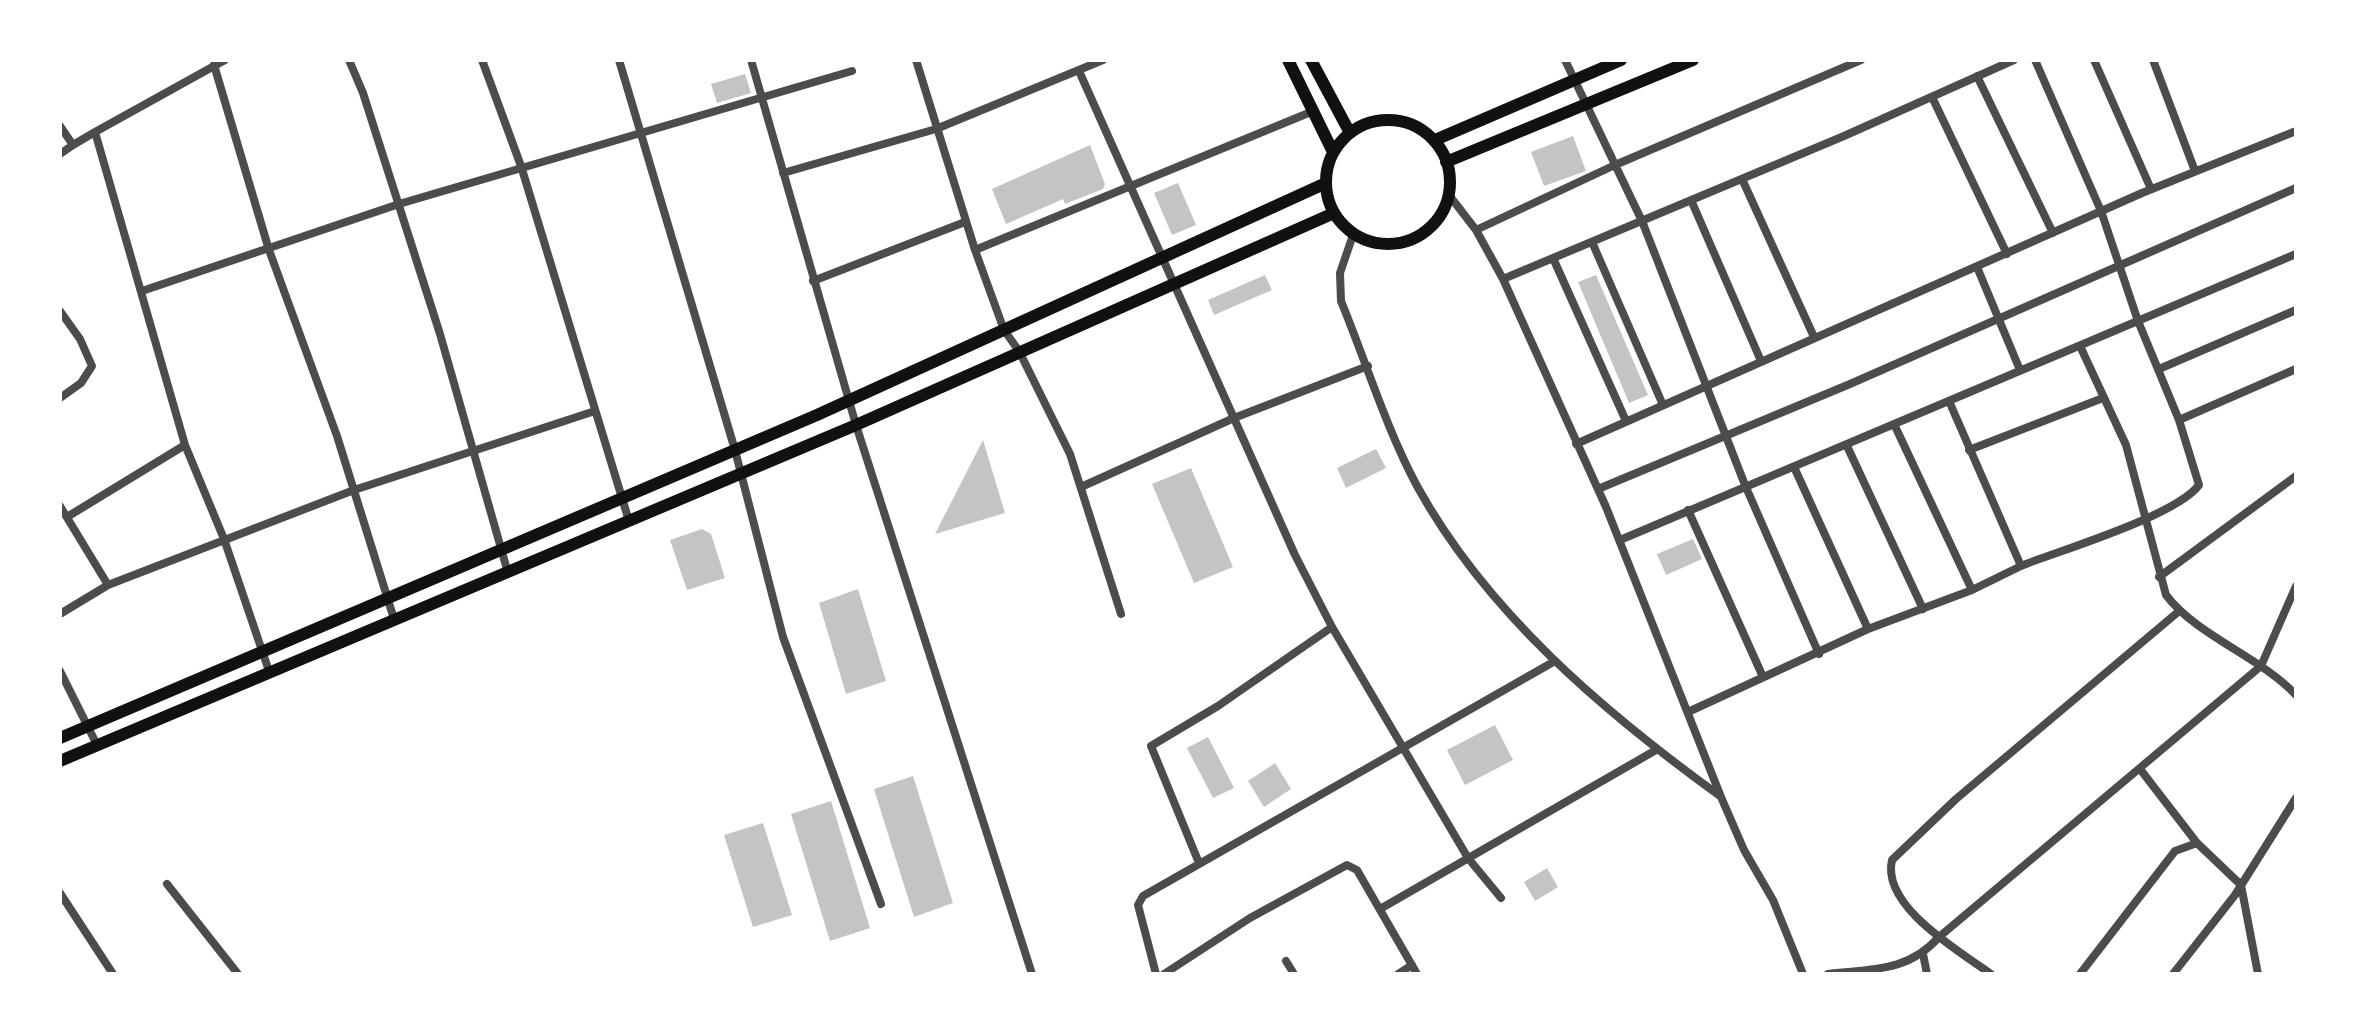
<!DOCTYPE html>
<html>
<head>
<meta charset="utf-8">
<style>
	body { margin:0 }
	#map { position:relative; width:2356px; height:1034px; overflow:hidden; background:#fff; font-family:Helvetica,sans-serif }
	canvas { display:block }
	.frame { position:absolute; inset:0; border:62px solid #fff; pointer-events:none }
</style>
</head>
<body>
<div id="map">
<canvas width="2356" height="1034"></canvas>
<div class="frame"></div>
</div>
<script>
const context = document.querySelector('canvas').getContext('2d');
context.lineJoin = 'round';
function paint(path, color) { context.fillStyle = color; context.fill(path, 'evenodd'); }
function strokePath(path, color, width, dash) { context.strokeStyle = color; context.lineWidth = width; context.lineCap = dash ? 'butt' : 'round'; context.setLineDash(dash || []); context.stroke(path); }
const building = new Path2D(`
	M 745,74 L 751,93 L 717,103 L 711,84 Z
	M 1573,136 L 1586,171 L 1544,186 L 1531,152 Z
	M 1090,145 L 1105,184 L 1103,189 L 1065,204 L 1063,199 L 1006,224 L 992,189 Z
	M 1178,183 L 1196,225 L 1172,235 L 1154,193 Z
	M 1265,275 L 1272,290 L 1214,315 L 1208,300 Z
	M 1596,275 L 1648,395 L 1629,403 L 1578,282 Z
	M 983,440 L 1005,513 L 935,534 Z
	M 1376,449 L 1386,468 L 1346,488 L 1337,468 Z
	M 1191,468 L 1233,567 L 1194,583 L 1152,484 Z
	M 702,529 L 711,534 L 725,578 L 687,590 L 670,540 Z
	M 1693,539 L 1702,559 L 1666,575 L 1657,554 Z
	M 858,589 L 886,681 L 846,694 L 819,603 Z
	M 1495,725 L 1513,760 L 1465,785 L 1447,750 Z
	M 1208,737 L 1234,788 L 1213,798 L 1187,748 Z
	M 1275,763 L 1291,789 L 1264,807 L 1248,781 Z
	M 913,776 L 953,903 L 914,917 L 874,789 Z
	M 831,801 L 870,928 L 830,941 L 791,814 Z
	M 763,823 L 792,915 L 753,927 L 724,835 Z
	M 1547,868 L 1558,887 L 1535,901 L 1524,882 Z`);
const minor = new Path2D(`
	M 225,60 L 95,132 L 185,445 L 224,539 L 270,674
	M 349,60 L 363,93 L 440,334 L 508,573
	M 482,60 L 521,166 L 629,521
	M 619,60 L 735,450 L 783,637 L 881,904
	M 751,60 L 856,425 L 1032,974
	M 916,60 L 975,250 L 1004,330 L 1019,351 L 1070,454 L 1121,614
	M 1565,60 L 1642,221 L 1745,485 L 1819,654
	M 2094,60 L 2151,189
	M 2153,60 L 2195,171
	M 214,65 L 269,250 L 337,436 L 394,619
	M 1079,71 L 1295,555 L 1332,627 L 1468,858 L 1501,898
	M 1977,76 L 2053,233
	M 1932,97 L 2007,254
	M 60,126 L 73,145 L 95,132
	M 60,154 L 73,145
	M 783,173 L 936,129 L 1103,60
	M 1742,179 L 1814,337
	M 1449,195 L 1476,230 L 1503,279 L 1606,507 L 1721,797 L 1744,850 L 1773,900 L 1803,974
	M 1691,200 L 1761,361
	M 1476,230 L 1615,165 L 1861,60
	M 1353,235 L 1340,273 L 1341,301 C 1366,362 1386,428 1417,486 C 1487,613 1604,712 1720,796
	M 1592,242 L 1663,405
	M 975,250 L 1311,112
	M 1553,258 L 1626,421
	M 1977,267 L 2020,370
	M 1503,279 L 1844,136 L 2014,60
	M 813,281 L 965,222
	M 142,291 L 399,204 L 852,71
	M 60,311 L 80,339 L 92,366 L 81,383 L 60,398
	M 2080,346 L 2126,445 L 2166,595 C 2197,636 2259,656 2296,695
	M 2159,369 L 2296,310
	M 2179,420 L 2296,369
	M 1894,424 L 1972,590
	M 1576,444 L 2142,193 L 2296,131
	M 1847,446 L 1923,609
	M 1969,450 L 2103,398
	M 1794,467 L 1868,629
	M 1081,487 L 1234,418 L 1368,366
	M 1598,489 L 1850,384 L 2296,188
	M 60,506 L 108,585 L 60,614
	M 1688,510 L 1763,677
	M 67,517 L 185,445
	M 1620,540 L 2296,254
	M 2021,566 C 2061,550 2176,516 2199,485 L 2179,420 L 2138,321 L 2101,211 L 2035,60
	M 2159,577 L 2296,476
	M 108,585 L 354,490 L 595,411
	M 60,671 L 97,745
	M 1688,712 L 1868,629 L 1972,590 L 2021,566 L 1949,401
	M 2140,769 L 2197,843
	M 1199,863 L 1151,746 L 1218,706 L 1332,627
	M 167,884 L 238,974
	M 60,893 L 113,974
	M 1380,909 L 1656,750
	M 1923,954 L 1927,974
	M 1286,961 L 1294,974
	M 1156,974 L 1138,905 L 1143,896 L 1555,661
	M 1164,974 L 1250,918 L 1347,865 L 1357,870 L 1417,974
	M 1398,974 L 1412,965
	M 1828,974 C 1872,969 1908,972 1939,937 L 2261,666 L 2296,586
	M 1991,974 C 1959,951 1881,906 1892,860 L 1956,799 L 2178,612
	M 2080,974 L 2175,851 L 2197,843 L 2241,885 L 2258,974
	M 2173,974 L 2235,895 L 2296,798`);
const secondary = new Path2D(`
	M 1288,60 L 1333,152
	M 1311,60 L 1350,133
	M1326 182a62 62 0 1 1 124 0a62 62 0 1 1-124 0Z
	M 1435,140 L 1621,60
	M 1446,162 L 1693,60
	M 60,738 L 817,415 L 1326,183
	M 60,761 L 856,425 L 1334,213`);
paint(building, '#c4c4c4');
strokePath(minor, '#4c4c4c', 8);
strokePath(secondary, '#111', 12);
</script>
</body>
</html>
